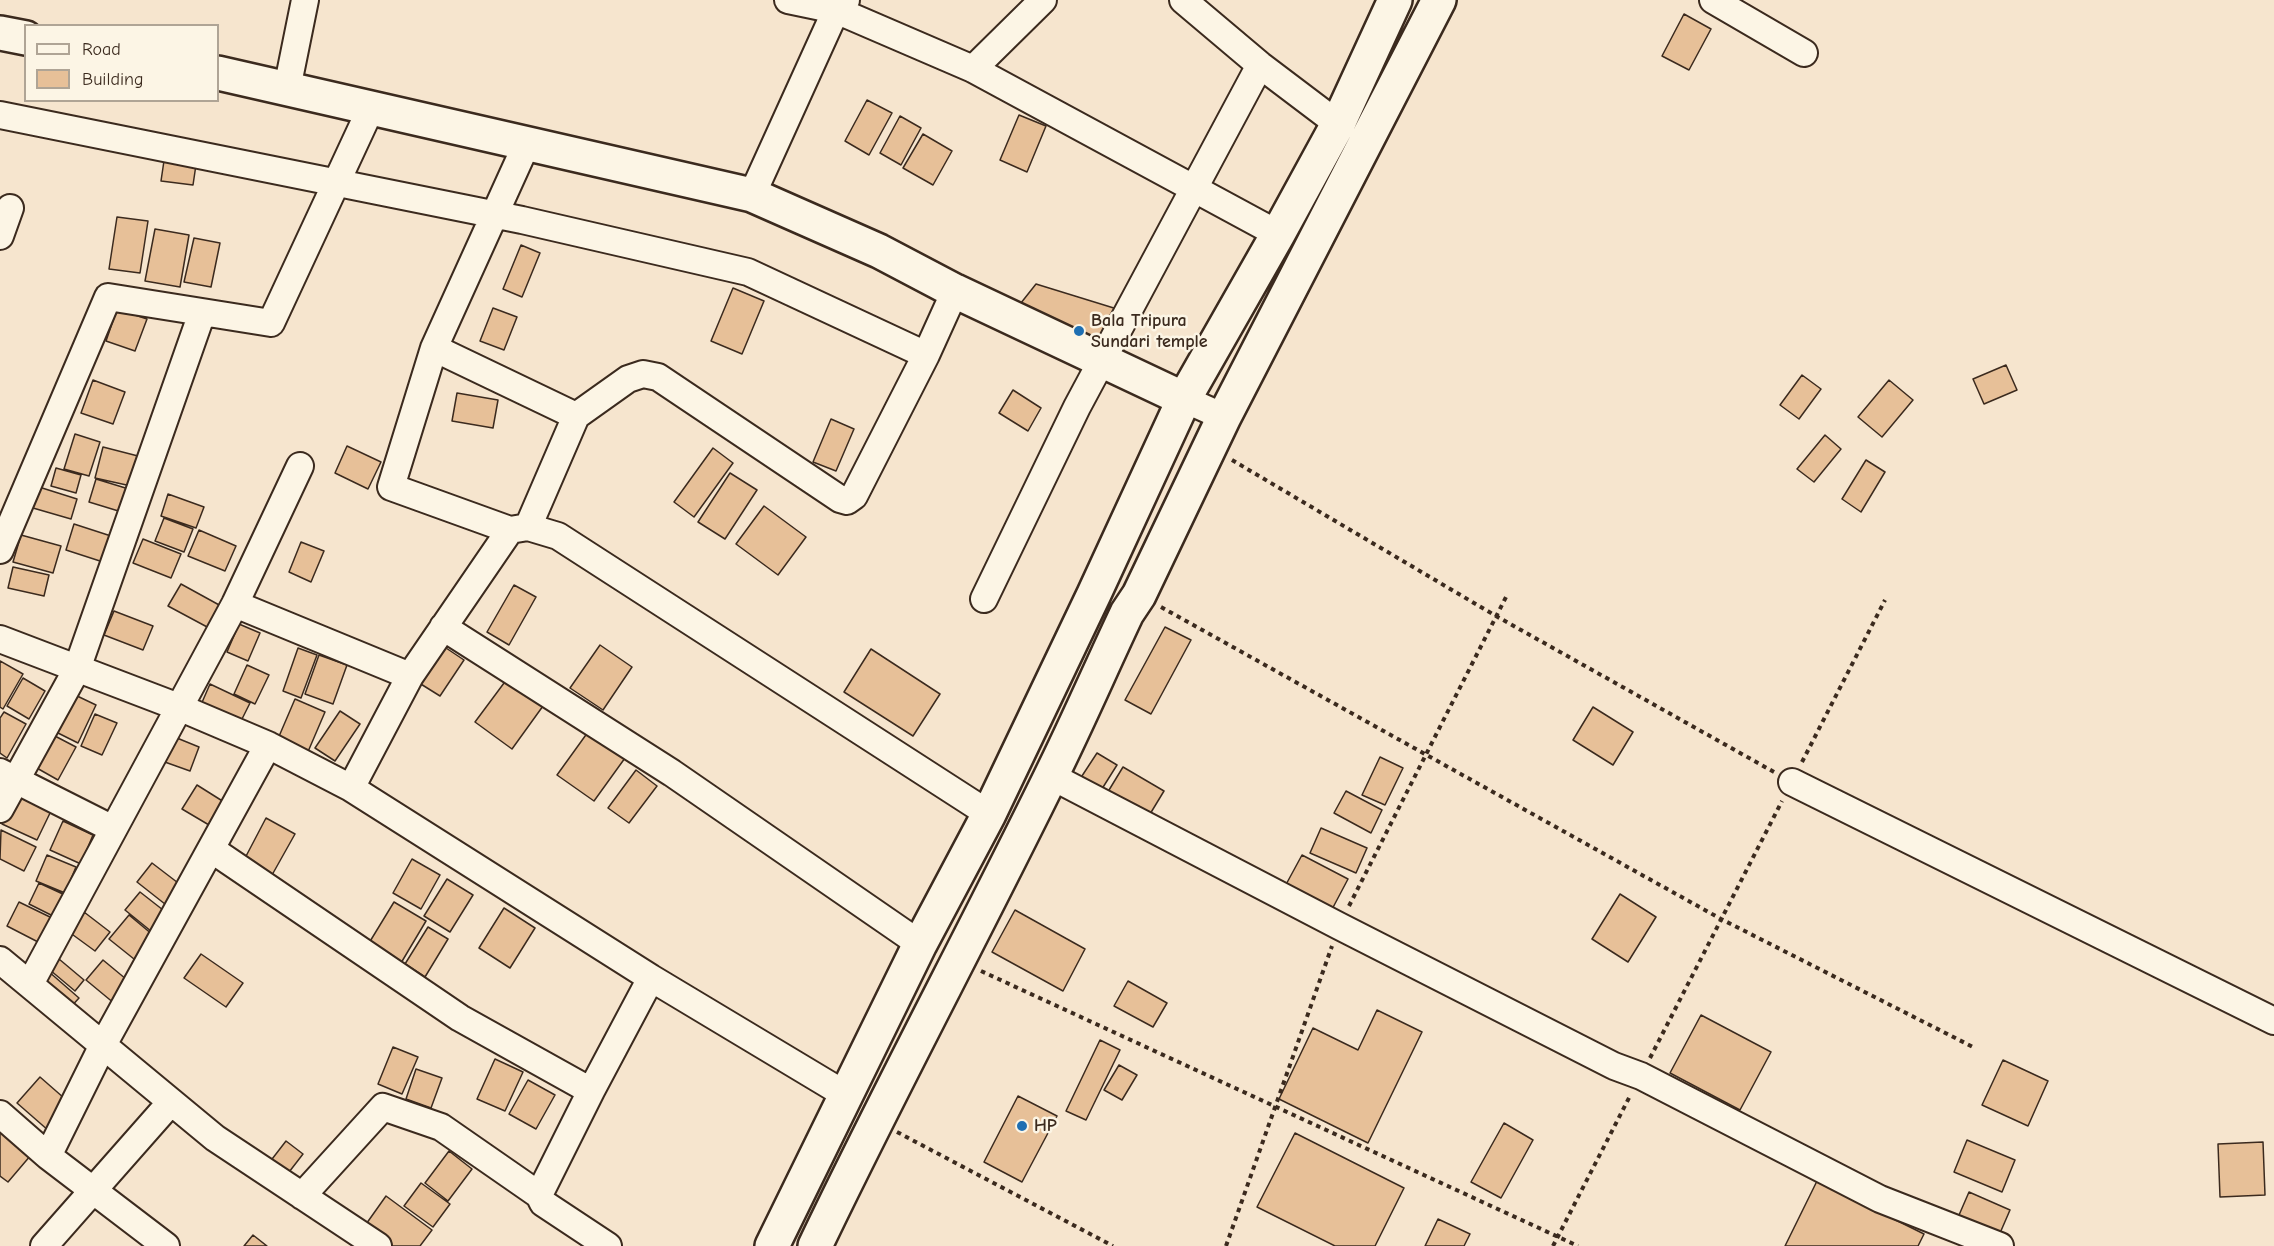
<!DOCTYPE html>
<html>
<head>
<meta charset="utf-8">
<style>
	body { margin:0 }
	#map { position:relative; width:2274px; height:1246px; overflow:hidden; background:#f6e5ce; font-family:"Comic Neue",sans-serif }
	canvas { display:block }
	.legend { position:absolute; left:24px; top:24px; width:195px; height:78px; box-sizing:border-box; background:#fcf5e5; border:2px solid #afa495; margin:0; padding:8px 10px; list-style:none; font-size:18px; color:#3b2a1e }
	.legend li { display:flex; align-items:center; gap:12px; height:30px }
	.legend b { width:30px; border:2px solid #afa495 }
</style>
</head>
<body>
<div id="map">
<canvas width="2274" height="1246"></canvas>
<ul class="legend">
<li><b style="height:8px;background:#fcf5e5"></b>Road</li>
<li><b style="height:16px;background:#e7c098"></b>Building</li>
</ul>
</div>
<script>
const context = document.querySelector('canvas').getContext('2d');
context.lineJoin = 'round';
function paint(path, color) { context.fillStyle = color; context.fill(path, 'evenodd'); }
function strokePath(path, color, width, dash) { context.strokeStyle = color; context.lineWidth = width; context.lineCap = dash ? 'butt' : 'round'; context.setLineDash(dash || []); context.stroke(path); }
function drawText(font, color, halo, rows, align = 'center') {
  context.font = font + ' "Comic Neue",sans-serif'; context.lineWidth = 5; context.setLineDash([]); context.textBaseline = 'middle'; context.strokeStyle = halo; context.fillStyle = color; for (const [text, x, y, turn = 0] of rows) {
    context.save(); context.translate(x, y); context.rotate((+turn || 0) * Math.PI / 180); context.textAlign = isNaN(turn) ? turn : align; if (halo) context.strokeText(text, 0, 0); context.fillText(text, 0, 0); context.restore();
  }
}
const building = new Path2D(`
	M 1684,14 L 1711,29 L 1689,70 L 1662,56 Z
	M 867,100 L 892,113 L 869,155 L 845,141 Z
	M 1019,115 L 1046,126 L 1027,172 L 1000,160 Z
	M 900,116 L 921,128 L 901,165 L 880,153 Z
	M 923,134 L 952,151 L 933,185 L 903,168 Z
	M 165,154 L 197,158 L 193,185 L 161,181 Z
	M 117,217 L 148,221 L 140,273 L 109,269 Z
	M 155,229 L 189,235 L 180,287 L 145,281 Z
	M 194,238 L 220,243 L 211,287 L 184,282 Z
	M 521,245 L 540,253 L 522,297 L 503,289 Z
	M 1036,284 L 1117,309 L 1095,350 L 1013,313 Z
	M 733,288 L 764,301 L 742,354 L 711,341 Z
	M 493,308 L 517,317 L 504,350 L 480,341 Z
	M 117,309 L 147,319 L 135,351 L 106,341 Z
	M 2006,365 L 2017,390 L 1984,404 L 1973,379 Z
	M 1802,375 L 1821,389 L 1799,419 L 1780,405 Z
	M 93,380 L 125,392 L 113,424 L 81,413 Z
	M 1889,380 L 1913,400 L 1882,437 L 1858,417 Z
	M 1013,390 L 1041,408 L 1028,431 L 999,413 Z
	M 457,393 L 498,400 L 493,428 L 452,421 Z
	M 831,419 L 854,429 L 836,471 L 813,462 Z
	M 75,434 L 100,442 L 89,476 L 64,469 Z
	M 1825,435 L 1841,449 L 1814,482 L 1797,469 Z
	M 347,446 L 381,462 L 368,489 L 335,473 Z
	M 103,447 L 138,456 L 131,486 L 95,478 Z
	M 713,448 L 733,463 L 694,517 L 674,502 Z
	M 1866,460 L 1885,472 L 1861,512 L 1842,499 Z
	M 56,468 L 81,475 L 76,493 L 51,486 Z
	M 730,473 L 757,490 L 725,539 L 698,522 Z
	M 96,479 L 132,490 L 125,513 L 89,502 Z
	M 39,487 L 77,499 L 71,519 L 33,508 Z
	M 168,494 L 204,507 L 196,528 L 161,516 Z
	M 764,506 L 806,537 L 778,575 L 736,544 Z
	M 164,518 L 193,529 L 184,552 L 155,541 Z
	M 74,524 L 111,536 L 103,562 L 66,550 Z
	M 199,530 L 236,546 L 225,571 L 188,556 Z
	M 21,535 L 61,546 L 53,573 L 13,562 Z
	M 143,539 L 181,554 L 171,578 L 133,563 Z
	M 301,542 L 324,551 L 311,582 L 289,572 Z
	M 13,567 L 49,575 L 44,596 L 8,588 Z
	M 181,584 L 221,606 L 209,628 L 168,606 Z
	M 514,585 L 536,597 L 509,645 L 487,632 Z
	M 114,611 L 153,626 L 143,650 L 104,635 Z
	M 239,624 L 260,633 L 248,661 L 227,652 Z
	M 1165,627 L 1191,640 L 1151,714 L 1125,700 Z
	M 440,644 L 464,660 L 440,696 L 416,681 Z
	M 600,645 L 632,667 L 603,710 L 570,688 Z
	M 298,648 L 317,655 L 301,698 L 283,691 Z
	M 871,649 L 940,694 L 913,736 L 844,692 Z
	M 319,655 L 347,665 L 333,704 L 305,694 Z
	M 0,661 L 23,674 L 3,709 L 0,707 Z
	M 247,665 L 269,675 L 255,704 L 234,694 Z
	M 23,678 L 45,691 L 29,719 L 7,706 Z
	M 507,679 L 543,706 L 512,749 L 475,722 Z
	M 210,684 L 250,703 L 239,725 L 200,707 Z
	M 73,694 L 96,705 L 78,743 L 54,731 Z
	M 295,699 L 325,712 L 307,754 L 277,741 Z
	M 1593,707 L 1633,732 L 1613,765 L 1573,740 Z
	M 340,711 L 360,724 L 335,761 L 315,748 Z
	M 4,712 L 26,724 L 7,758 L 0,753 L 0,718 Z
	M 95,714 L 117,723 L 102,755 L 81,746 Z
	M 588,732 L 625,758 L 594,801 L 557,775 Z
	M 53,735 L 76,747 L 58,780 L 35,767 Z
	M 172,736 L 199,747 L 190,771 L 162,761 Z
	M 1097,753 L 1117,765 L 1100,792 L 1080,779 Z
	M 1380,757 L 1403,768 L 1385,805 L 1362,795 Z
	M 1123,767 L 1164,791 L 1147,819 L 1106,795 Z
	M 636,770 L 657,786 L 629,823 L 608,808 Z
	M 197,785 L 224,802 L 209,825 L 182,809 Z
	M 1346,791 L 1382,810 L 1371,833 L 1334,813 Z
	M 16,795 L 51,811 L 37,840 L 2,824 Z
	M 266,818 L 295,834 L 272,875 L 244,860 Z
	M 63,821 L 93,835 L 81,864 L 50,850 Z
	M 1321,828 L 1367,848 L 1356,873 L 1310,853 Z
	M 1,830 L 36,847 L 24,871 L 0,859 Z
	M 47,855 L 76,867 L 65,893 L 36,881 Z
	M 1302,855 L 1348,879 L 1329,915 L 1283,890 Z
	M 412,859 L 440,875 L 421,909 L 393,893 Z
	M 152,863 L 186,889 L 170,908 L 137,882 Z
	M 447,879 L 473,895 L 450,932 L 424,916 Z
	M 39,883 L 65,895 L 55,917 L 29,904 Z
	M 140,892 L 172,917 L 157,936 L 125,910 Z
	M 1620,894 L 1656,917 L 1628,962 L 1592,939 Z
	M 19,902 L 52,918 L 40,943 L 7,926 Z
	M 394,902 L 426,921 L 401,963 L 369,943 Z
	M 504,908 L 535,928 L 510,968 L 479,948 Z
	M 1015,910 L 1085,949 L 1063,991 L 992,952 Z
	M 84,912 L 110,932 L 95,951 L 69,932 Z
	M 129,915 L 153,935 L 134,959 L 109,939 Z
	M 428,927 L 448,939 L 425,977 L 405,964 Z
	M 201,954 L 243,983 L 226,1007 L 184,978 Z
	M 59,959 L 84,980 L 75,991 L 50,970 Z
	M 103,960 L 132,984 L 115,1004 L 86,980 Z
	M 48,971 L 79,998 L 68,1010 L 38,983 Z
	M 1128,981 L 1167,1003 L 1153,1027 L 1114,1006 Z
	M 1377,1010 L 1422,1032 L 1368,1143 L 1279,1099 L 1313,1028 L 1358,1050 Z
	M 1701,1015 L 1771,1052 L 1740,1110 L 1670,1073 Z
	M 1100,1040 L 1120,1050 L 1086,1120 L 1066,1111 Z
	M 393,1047 L 418,1057 L 402,1094 L 378,1084 Z
	M 495,1059 L 523,1072 L 505,1111 L 477,1099 Z
	M 2003,1060 L 2048,1081 L 2028,1126 L 1982,1105 Z
	M 1119,1065 L 1137,1075 L 1122,1100 L 1104,1090 Z
	M 416,1069 L 442,1078 L 431,1108 L 406,1099 Z
	M 40,1077 L 72,1105 L 49,1131 L 17,1103 Z
	M 528,1080 L 555,1095 L 536,1129 L 509,1114 Z
	M 1018,1096 L 1057,1116 L 1022,1182 L 984,1162 Z
	M 1504,1123 L 1533,1140 L 1501,1198 L 1471,1182 Z
	M 0,1129 L 31,1155 L 8,1182 L 0,1176 Z
	M 1295,1133 L 1404,1188 L 1375,1246 L 1335,1246 L 1257,1207 Z
	M 1967,1140 L 2015,1160 L 2002,1192 L 1954,1172 Z
	M 286,1141 L 303,1154 L 286,1176 L 269,1163 Z
	M 2263,1142 L 2265,1195 L 2220,1197 L 2218,1144 Z
	M 449,1151 L 472,1169 L 448,1201 L 425,1183 Z
	M 1817,1181 L 1924,1234 L 1918,1246 L 1785,1246 Z
	M 421,1183 L 450,1204 L 433,1227 L 404,1206 Z
	M 1969,1192 L 2010,1210 L 1997,1240 L 1956,1222 Z
	M 386,1196 L 432,1230 L 420,1246 L 390,1246 L 364,1227 Z
	M 1438,1219 L 1470,1234 L 1464,1246 L 1425,1246 Z
	M 253,1235 L 267,1246 L 244,1246 Z`);
const path = new Path2D(`
	M 1232,460 L 1496,616 L 1774,772
	M 1161,607 L 1721,919 L 1973,1047
	M 1802,762 L 1885,600
	M 1349,906 L 1506,597
	M 981,971 L 1578,1246
	M 1650,1058 L 1782,801
	M 897,1132 L 1113,1246
	M 1226,1246 L 1332,946
	M 1553,1246 L 1631,1094`);
const minor = new Path2D(`
	M 788,0 L 836,10 L 973,69 L 1278,234
	M 1183,0 L 1260,65 L 1338,124
	M 1713,0 L 1804,53
	M 973,69 L 1043,0
	M 287,89 L 305,0
	M 0,115 L 522,220 L 748,272 L 926,355
	M 527,143 L 434,348 L 391,487 L 510,530 L 528,527 L 558,536 L 989,814
	M 752,195 L 836,10 L 846,0
	M 0,236 L 10,208
	M 434,348 L 576,416
	M 1184,399 L 1224,417
	M 528,527 L 576,416 L 628,379 L 643,374 L 658,377 L 840,499 L 847,501 L 854,496 L 926,355 L 955,291
	M 0,550 L 108,297 L 271,323 L 371,108
	M 984,599 L 1077,407 L 1260,65
	M 235,604 L 410,676 L 510,530
	M 443,627 L 672,773 L 920,944
	M 0,639 L 181,708 L 268,745 L 351,788 L 651,978 L 846,1095
	M 0,772 L 113,829
	M 1051,776 L 1339,926 L 1614,1066 L 1641,1076 L 1880,1199 L 2000,1246
	M 1792,782 L 2274,1021
	M 351,788 L 410,676
	M 0,809 L 77,669 L 202,313
	M 211,849 L 460,1018 L 591,1091
	M 0,960 L 215,1138 L 378,1246
	M 30,984 L 235,604 L 300,466
	M 0,1114 L 48,1156 L 103,1045 L 268,745
	M 48,1156 L 166,1246
	M 539,1195 L 591,1091 L 651,978
	M 302,1196 L 383,1107 L 441,1127 L 539,1195 L 543,1203 L 608,1246
	M 44,1246 L 171,1102`);
const major = new Path2D(`
	M 0,33 L 26,38
	M 218,73 L 752,195 L 879,251 L 955,291 L 1184,399`);
const highway = new Path2D(`
	M 772,1246 L 920,944 L 989,814 L 1094,594 L 1184,399 L 1278,234 L 1338,124 L 1395,0
	M 815,1246 C 890,1089 973,935 1050,778 C 1077,724 1101,668 1127,613 L 1139,595 L 1224,417 L 1439,0`);
const markers = [
	[1079,331,6,"#1f6fb2"],
	[1022,1126,6,"#1f6fb2"]
];
const poiNames = [
	["Bala Tripura",1091,321],
	["Sundari temple",1091,342],
	["HP",1034,1126]
];
paint(building, '#e7c098');
strokePath(building, '#3b2a1e', 1.5);
strokePath(minor, '#3b2a1e', 30);
strokePath(major, '#3b2a1e', 38);
strokePath(highway, '#3b2a1e', 38);
strokePath(path, '#3b2a1e', 4, [4.5, 4.5]);
strokePath(minor, '#fcf5e5', 26);
strokePath(major, '#fcf5e5', 33);
strokePath(highway, '#fcf5e5', 33);
for (const [x, y, r, color] of markers) { const dot = new Path2D(); dot.arc(x, y, r, 0, 2 * Math.PI); context.fillStyle = color; context.fill(dot); strokePath(dot, '#fcf5e5', 2); }
drawText('bold 18px', '#3b2a1e', '#fcf5e5', poiNames, 'left');
</script>
</body>
</html>
